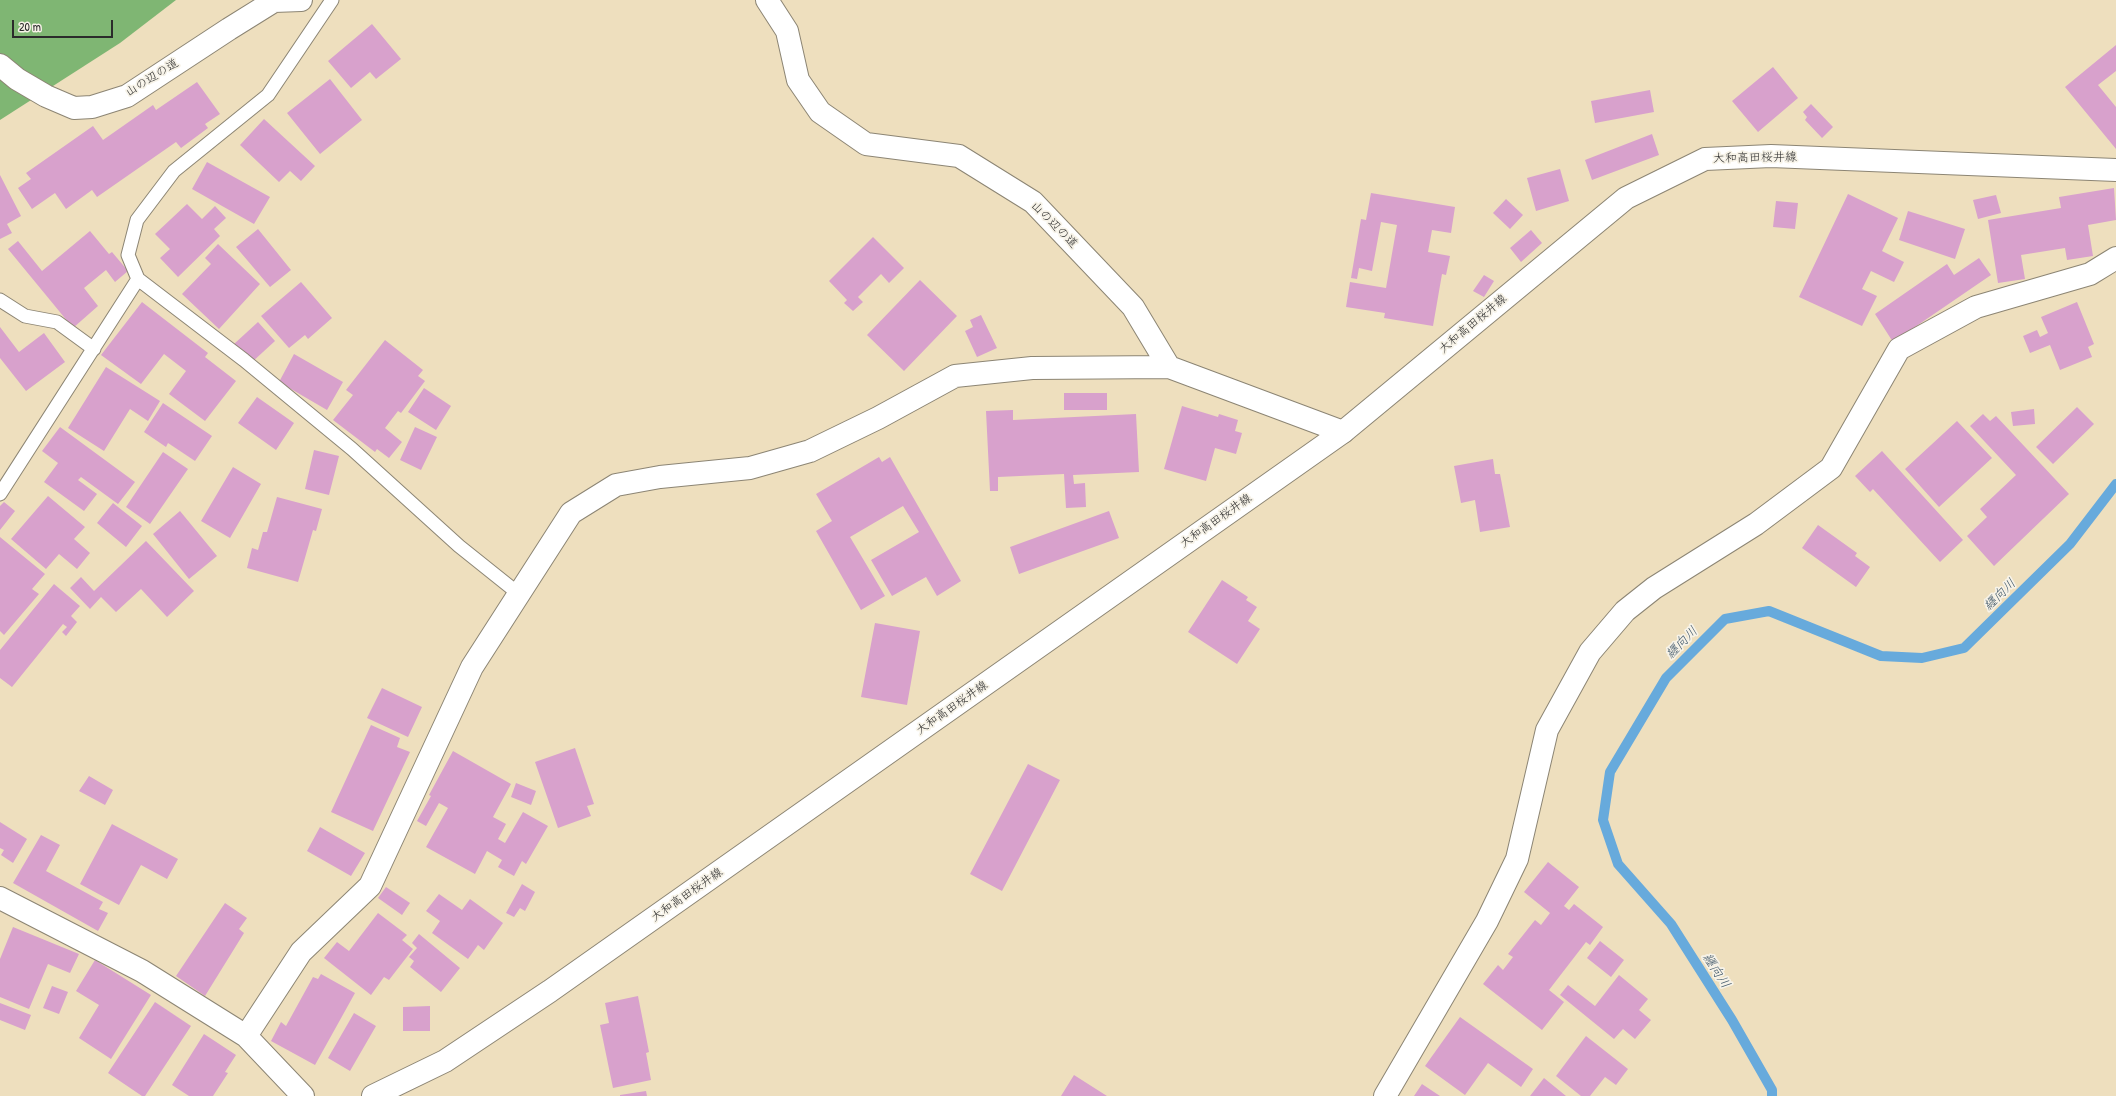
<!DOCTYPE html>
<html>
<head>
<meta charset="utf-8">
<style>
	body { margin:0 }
	#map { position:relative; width:2116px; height:1096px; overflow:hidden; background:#eedfbe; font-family:"Patrick Hand",sans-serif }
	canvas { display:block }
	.scale { position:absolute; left:12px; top:20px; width:101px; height:18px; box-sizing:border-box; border:2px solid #2b2b2b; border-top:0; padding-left:5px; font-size:12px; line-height:14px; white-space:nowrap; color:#2b2b2b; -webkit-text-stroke:3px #f7f3e8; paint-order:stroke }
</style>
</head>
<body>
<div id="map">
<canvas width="2116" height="1096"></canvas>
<div class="scale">20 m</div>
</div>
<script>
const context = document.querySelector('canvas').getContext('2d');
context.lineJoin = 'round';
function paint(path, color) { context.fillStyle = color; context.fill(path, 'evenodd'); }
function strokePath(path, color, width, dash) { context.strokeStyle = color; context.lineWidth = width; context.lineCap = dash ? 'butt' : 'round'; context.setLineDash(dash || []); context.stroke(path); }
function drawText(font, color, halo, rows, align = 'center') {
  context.font = font + ' "Patrick Hand","Klee One",sans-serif'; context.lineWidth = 3.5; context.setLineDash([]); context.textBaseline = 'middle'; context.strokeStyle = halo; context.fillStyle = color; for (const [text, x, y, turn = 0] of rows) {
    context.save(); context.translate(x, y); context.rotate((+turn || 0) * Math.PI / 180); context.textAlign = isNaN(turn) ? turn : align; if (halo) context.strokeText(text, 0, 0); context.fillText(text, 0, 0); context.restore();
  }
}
const forest = new Path2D(`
	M 0,0 L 176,0 L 120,43 L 0,120 Z`);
const stream = new Path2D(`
	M 1772,1096 L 1772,1090 L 1732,1020 L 1671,924 L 1618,864 L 1603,820 L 1610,772 L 1666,678 L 1725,619 L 1769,611 L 1881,656 L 1922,658 L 1964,648 L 2070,544 L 2116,484`);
const building = new Path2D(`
	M 372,24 L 401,59 L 376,79 L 370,72 L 351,88 L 328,61 Z
	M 2116,45 L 2116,71 L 2098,85 L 2116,107 L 2116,149 L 2065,87 Z
	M 1773,67 L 1798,98 L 1758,132 L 1732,101 Z
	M 330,79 L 362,120 L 320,154 L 287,113 Z
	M 197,82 L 220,114 L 205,124 L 208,128 L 181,148 L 176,142 L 97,197 L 92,190 L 66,209 L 55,193 L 32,209 L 18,188 L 31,179 L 26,173 L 93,126 L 103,140 L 153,105 L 156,110 Z
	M 1650,90 L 1654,112 L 1595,123 L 1591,101 Z
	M 1811,104 L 1833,127 L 1822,138 L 1805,120 L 1807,117 L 1803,112 Z
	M 264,119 L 315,166 L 301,181 L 290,171 L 279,182 L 240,145 Z
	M 1652,134 L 1659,155 L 1592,180 L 1585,160 Z
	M 207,162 L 270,197 L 254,224 L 192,189 Z
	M 1560,169 L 1569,201 L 1536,211 L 1527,178 Z
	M 0,175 L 21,216 L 7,224 L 12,233 L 0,239 Z
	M 2114,188 L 2116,220 L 2088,225 L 2093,256 L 2067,260 L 2065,248 L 2021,255 L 2025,279 L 1998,283 L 1988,220 L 2061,208 L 2059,197 Z
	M 1371,193 L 1455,207 L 1451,233 L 1432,230 L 1428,252 L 1450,256 L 1446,275 L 1442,274 L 1433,326 L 1384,318 L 1385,313 L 1346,307 L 1350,282 L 1386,288 L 1397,225 L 1381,222 L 1372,271 L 1359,268 L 1357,279 L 1351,278 L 1361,219 L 1366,220 Z
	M 1848,194 L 1898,218 L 1882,251 L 1904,262 L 1894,282 L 1871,271 L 1862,289 L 1877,296 L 1862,326 L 1799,297 Z
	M 1996,195 L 2001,213 L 1978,219 L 1973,200 Z
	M 1506,199 L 1523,215 L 1510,229 L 1493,213 Z
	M 1776,201 L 1798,203 L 1795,229 L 1773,227 Z
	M 187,204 L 202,219 L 215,206 L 226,218 L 214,229 L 220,236 L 178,277 L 160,258 L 170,249 L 155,234 Z
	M 1908,211 L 1965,229 L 1955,259 L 1899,240 Z
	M 258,229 L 291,270 L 270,287 L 236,247 Z
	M 1531,230 L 1542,243 L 1521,262 L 1510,248 Z
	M 90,231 L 109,254 L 112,252 L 128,271 L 115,282 L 106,270 L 84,288 L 98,306 L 73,328 L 8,249 L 18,241 L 42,271 Z
	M 873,237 L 904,268 L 889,283 L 881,274 L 858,297 L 863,302 L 853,311 L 844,303 L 847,300 L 829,281 Z
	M 218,244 L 260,284 L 219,329 L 182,294 L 211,264 L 205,258 Z
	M 1979,258 L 1991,275 L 1893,342 L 1875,314 L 1947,264 L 1954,275 Z
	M 1484,275 L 1494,281 L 1484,297 L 1473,291 Z
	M 920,280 L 957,316 L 904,371 L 867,335 Z
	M 301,282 L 332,318 L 308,339 L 305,335 L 289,348 L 261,316 Z
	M 142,302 L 208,353 L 205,357 L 236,381 L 205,421 L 169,394 L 186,371 L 164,354 L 141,384 L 101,355 Z
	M 2077,302 L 2094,344 L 2088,347 L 2092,357 L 2060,370 L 2050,345 L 2030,353 L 2023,336 L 2037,330 L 2040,337 L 2048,333 L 2041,317 Z
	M 981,315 L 997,348 L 977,357 L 965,331 L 973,327 L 970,320 Z
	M 258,322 L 275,341 L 251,363 L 234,344 Z
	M 0,327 L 19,352 L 44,333 L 65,362 L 26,391 L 0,358 Z
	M 385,340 L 423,370 L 418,376 L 425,381 L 401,413 L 398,411 L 385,428 L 402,442 L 389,458 L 377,449 L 375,452 L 333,420 L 353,395 L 346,390 Z
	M 294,354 L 343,382 L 327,410 L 279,382 Z
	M 106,367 L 160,401 L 148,421 L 130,409 L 104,451 L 68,428 Z
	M 424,388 L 451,406 L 436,430 L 408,412 Z
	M 1064,393 L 1107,393 L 1107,410 L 1064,410 Z
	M 257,397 L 294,423 L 276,450 L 238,423 Z
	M 163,403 L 212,436 L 195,461 L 168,443 L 166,447 L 144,432 Z
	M 1182,406 L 1218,417 L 1219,414 L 1238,420 L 1235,431 L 1242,433 L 1236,454 L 1215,448 L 1206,481 L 1164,469 Z
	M 2077,407 L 2094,424 L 2053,464 L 2036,447 Z
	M 2034,409 L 2035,424 L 2013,426 L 2011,412 Z
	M 1013,410 L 1013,420 L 1136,414 L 1139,472 L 1073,475 L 1074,484 L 1085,483 L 1086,507 L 1066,508 L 1064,474 L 998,477 L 998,491 L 990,491 L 986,411 Z
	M 1983,414 L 1990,421 L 1996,416 L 2069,494 L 1994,566 L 1967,536 L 1987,517 L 1980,509 L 2016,475 L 1970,426 Z
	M 1957,421 L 1992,458 L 1939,507 L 1905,469 Z
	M 60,427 L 135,482 L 118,504 L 81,477 L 78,480 L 97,494 L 84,511 L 44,482 L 58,463 L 42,451 Z
	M 415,427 L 437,437 L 421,470 L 400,460 Z
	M 314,450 L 339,456 L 329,495 L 305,489 Z
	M 1882,451 L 1963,540 L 1940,562 L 1873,489 L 1870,492 L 1855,476 Z
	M 163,452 L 188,469 L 150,524 L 126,507 Z
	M 879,457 L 882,462 L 890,457 L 961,581 L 937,596 L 926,577 L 892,596 L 871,560 L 919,532 L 903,506 L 850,537 L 885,596 L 861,610 L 816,531 L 832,521 L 816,494 Z
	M 1493,459 L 1495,474 L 1500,474 L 1510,527 L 1480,532 L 1475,500 L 1461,503 L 1454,466 Z
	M 233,467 L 261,484 L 230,538 L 201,521 Z
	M 48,496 L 85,527 L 74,539 L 90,553 L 77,569 L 59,554 L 46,569 L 11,539 Z
	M 277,497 L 322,509 L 316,531 L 313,530 L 298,582 L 247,568 L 252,548 L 258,550 L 263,532 L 267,532 Z
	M 4,502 L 15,511 L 0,530 L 0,506 Z
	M 113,503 L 142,526 L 126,547 L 97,523 Z
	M 180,511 L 217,556 L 189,579 L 153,534 Z
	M 1109,511 L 1119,538 L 1019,574 L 1010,547 Z
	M 1818,525 L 1857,553 L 1855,556 L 1870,567 L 1856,587 L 1802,548 Z
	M 0,537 L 45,574 L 32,589 L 39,594 L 4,635 L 0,631 Z
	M 146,541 L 194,591 L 167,617 L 141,589 L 116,612 L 101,597 L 90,609 L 70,588 L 81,577 L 94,591 Z
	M 1222,580 L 1248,597 L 1246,600 L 1257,607 L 1248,621 L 1260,629 L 1237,664 L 1188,632 Z
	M 54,584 L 80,606 L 71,616 L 77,622 L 66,636 L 62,632 L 67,627 L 63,624 L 12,687 L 0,678 L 0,650 Z
	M 875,623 L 920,631 L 907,705 L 861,697 Z
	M 382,688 L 422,707 L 408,737 L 367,718 Z
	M 371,725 L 400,738 L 397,747 L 410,752 L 373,831 L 331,812 Z
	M 575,748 L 594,804 L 587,806 L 591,816 L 558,828 L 535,762 Z
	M 453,751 L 511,784 L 493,817 L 506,824 L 498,839 L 505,843 L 523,812 L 548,826 L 526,864 L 522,861 L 514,876 L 498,867 L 502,860 L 487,851 L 475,874 L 426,847 L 448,808 L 439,803 L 426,826 L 417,821 L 431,796 L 429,795 Z
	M 1028,764 L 1060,780 L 1002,891 L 970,874 Z
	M 89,776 L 113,790 L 105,805 L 79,791 Z
	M 516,783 L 536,791 L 531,805 L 511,797 Z
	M 0,822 L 27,839 L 13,863 L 1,855 L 4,850 L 0,848 Z
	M 112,824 L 178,859 L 167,879 L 141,865 L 119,905 L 80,884 Z
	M 320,827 L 365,853 L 351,876 L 307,851 Z
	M 41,835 L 60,845 L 46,871 L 103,902 L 99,909 L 108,913 L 98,931 L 13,883 Z
	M 1548,862 L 1579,887 L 1564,906 L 1569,910 L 1574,904 L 1603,927 L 1590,945 L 1586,942 L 1549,990 L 1564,1002 L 1542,1030 L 1483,984 L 1498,965 L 1503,970 L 1513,957 L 1508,954 L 1535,920 L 1541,925 L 1550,913 L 1524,892 Z
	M 522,884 L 535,892 L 525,911 L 520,908 L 514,917 L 506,913 Z
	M 386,887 L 410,903 L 402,915 L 378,898 Z
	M 439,894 L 462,910 L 470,899 L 503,923 L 484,950 L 478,945 L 468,959 L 432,933 L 440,921 L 426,911 Z
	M 225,903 L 247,918 L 239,929 L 244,933 L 205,996 L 176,976 Z
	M 378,913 L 407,935 L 402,940 L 413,949 L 389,980 L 384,977 L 371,995 L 324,958 L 337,942 L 349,951 Z
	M 13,927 L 79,954 L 70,973 L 48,964 L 29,1009 L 0,997 L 0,959 Z
	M 419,934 L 460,968 L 441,992 L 410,967 L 414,961 L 409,957 L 417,948 L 412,943 Z
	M 1600,941 L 1624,960 L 1611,977 L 1587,958 Z
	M 95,960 L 151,995 L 111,1059 L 79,1038 L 99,1005 L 76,991 Z
	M 321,974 L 355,993 L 315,1065 L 271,1041 L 281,1022 L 286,1026 L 313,977 L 318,979 Z
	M 1619,975 L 1648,999 L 1639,1010 L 1651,1020 L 1635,1039 L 1623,1029 L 1614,1039 L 1560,995 L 1568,985 L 1595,1006 Z
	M 52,986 L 68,992 L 59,1014 L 43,1008 Z
	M 638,996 L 649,1052 L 646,1053 L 651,1080 L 613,1088 L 600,1025 L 609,1023 L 605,1003 Z
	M 155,1002 L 191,1026 L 145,1096 L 142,1096 L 108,1073 Z
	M 0,1003 L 31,1015 L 25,1030 L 0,1020 Z
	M 430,1006 L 430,1031 L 403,1031 L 403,1007 Z
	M 354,1013 L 376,1026 L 350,1071 L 328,1058 Z
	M 1460,1017 L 1533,1069 L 1521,1087 L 1488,1063 L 1465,1095 L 1425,1066 Z
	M 204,1034 L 236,1055 L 225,1072 L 228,1073 L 213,1096 L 189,1096 L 172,1085 Z
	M 1586,1036 L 1628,1069 L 1616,1085 L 1605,1077 L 1590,1096 L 1581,1096 L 1556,1076 Z
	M 1074,1075 L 1107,1096 L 1061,1096 Z
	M 1544,1078 L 1566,1096 L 1530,1096 Z
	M 1422,1084 L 1440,1096 L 1414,1096 Z
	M 646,1091 L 647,1096 L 620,1096 L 620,1095 Z`);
const lane = new Path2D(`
	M 332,0 L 268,95 L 174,171 L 137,220 L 128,255 L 138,279 L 244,360 L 352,449 L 459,546 L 519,594
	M 0,300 L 25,316 L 57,322 L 94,349
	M 0,494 L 138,279`);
const street = new Path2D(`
	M 767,0 L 787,31 L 798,80 L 820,112 L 866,144 L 959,156 L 1033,202 L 1133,307 L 1169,367 L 1343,432
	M 0,65 L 17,79 L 46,96 L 74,108 L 92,107 L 127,96 L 229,29 L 274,1 L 301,0
	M 0,898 L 142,971 L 246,1036 L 303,1096
	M 246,1036 L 301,952 L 370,886 L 472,667 L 571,513 L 616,485 L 660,477 L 750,468 L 810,451 L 878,418 L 955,376 L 1032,368 L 1169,367
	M 1385,1096 L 1487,921 L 1517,859 L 1547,730 L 1590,652 L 1625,611 L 1654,588 L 1756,524 L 1831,468 L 1899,349 L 1976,307 L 2090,274 L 2116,258`);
const primary = new Path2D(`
	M 373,1096 L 445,1061 L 550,991 L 1343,432 L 1626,198 L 1705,159 L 1771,156 L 2116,170`);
const streetNames = [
	["山の辺の道",152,78,-32],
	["大和高田桜井線",1755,158,-1],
	["山の辺の道",1054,225,45],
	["大和高田桜井線",1473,324,-40],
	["大和高田桜井線",1216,521,-35],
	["大和高田桜井線",952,708,-35],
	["大和高田桜井線",687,895,-35]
];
const waterNames = [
	["纒向川",2000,595,-44],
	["纒向川",1682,643,-45],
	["纒向川",1716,971,57]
];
paint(forest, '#7fb673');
strokePath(stream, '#67aadc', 10);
paint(building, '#d8a1cc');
strokePath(lane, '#8c8574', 15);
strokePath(street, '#8c8574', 24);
strokePath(primary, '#8c8574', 24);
strokePath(lane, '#fff', 13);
strokePath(street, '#fff', 22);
strokePath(primary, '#fff', 22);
drawText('12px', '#2b2b2b', '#f7f3e8', streetNames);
drawText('italic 13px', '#405769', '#f7f3e8', waterNames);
</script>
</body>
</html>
